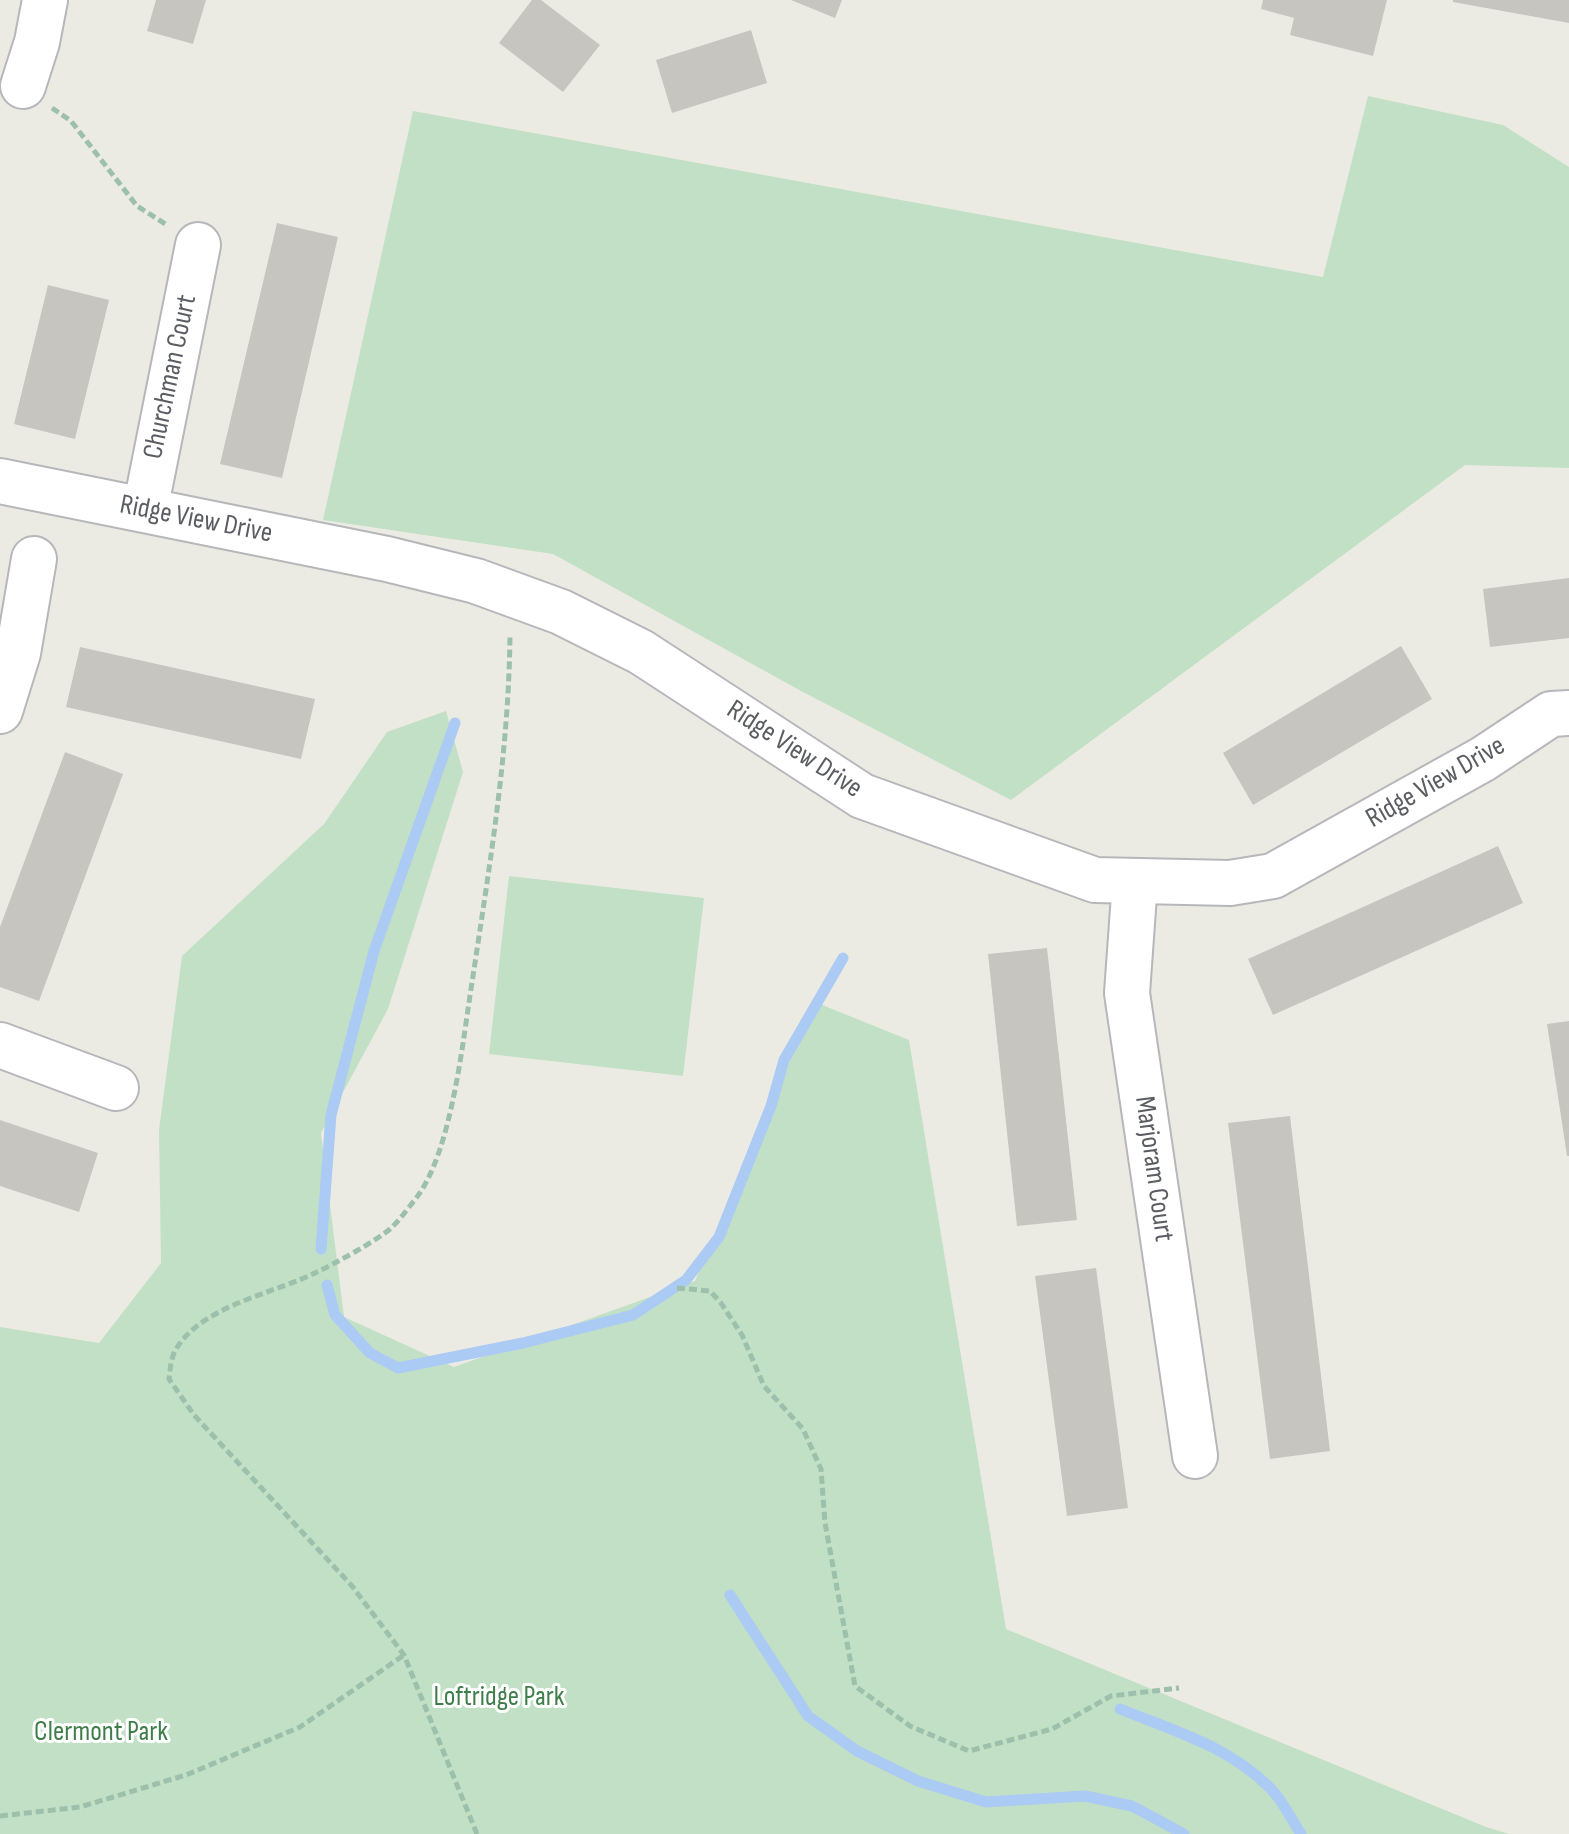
<!DOCTYPE html>
<html>
<head>
<meta charset="utf-8">
<style>
	body { margin:0 }
	canvas { display:block; background:#ecebe3 }
</style>
</head>
<body>
<canvas width="1569" height="1834"></canvas>
<script>
const context = document.querySelector('canvas').getContext('2d');
context.lineJoin = 'round';
function paint(path, color) { context.fillStyle = color; context.fill(path, 'evenodd'); }
function strokePath(path, color, width, dash) { context.strokeStyle = color; context.lineWidth = width; context.lineCap = dash ? 'butt' : 'round'; context.setLineDash(dash || []); context.stroke(path); }
function drawText(font, color, halo, rows, align = 'center') {
  context.font = font + ' "Sofia Sans Condensed",sans-serif'; context.lineWidth = 6; context.setLineDash([]); context.textBaseline = 'middle'; context.strokeStyle = halo; context.fillStyle = color; for (const [text, x, y, turn = 0] of rows) {
    context.save(); context.translate(x, y); context.rotate((+turn || 0) * Math.PI / 180); context.textAlign = isNaN(turn) ? turn : align; if (halo) context.strokeText(text, 0, 0); context.fillText(text, 0, 0); context.restore();
  }
}
const green = new Path2D(`
	M 1368,96 L 1503,125 L 1569,167 L 1569,468 L 1465,465 L 1011,800 L 801,691 L 553,554 L 323,520 L 413,111 L 1323,277 Z
	M 446,711 L 463,772 L 388,1009 L 321,1133 L 344,1317 L 454,1367 L 695,1281 L 815,1002 L 909,1040 L 1006,1629 L 1486,1827 L 1509,1834 L 0,1834 L 0,1327 L 99,1343 L 161,1263 L 159,1130 L 182,956 L 324,824 L 387,732 Z
	M 509,876 L 704,898 L 683,1076 L 489,1054 Z`);
const stream = new Path2D(`
	M 321,1249 L 331,1115 L 374,951 L 455,723
	M 327,1285 L 335,1315 L 370,1353 L 398,1368 L 523,1343 L 633,1315 L 686,1280 L 719,1237 L 771,1106 L 784,1060 L 843,958
	M 730,1595 L 808,1716 L 857,1751 L 918,1781 L 986,1802 L 1085,1796 L 1132,1806 L 1184,1834
	M 1120,1709 C 1172,1730 1228,1746 1269,1787 C 1282,1799 1291,1819 1301,1834`);
const building = new Path2D(`
	M 156,0 L 206,0 L 193,44 L 147,31 Z
	M 532,0 L 541,0 L 600,45 L 563,92 L 499,43 Z
	M 791,0 L 842,0 L 835,18 Z
	M 1263,0 L 1387,0 L 1373,56 L 1290,35 L 1294,18 L 1261,9 Z
	M 1453,0 L 1569,0 L 1569,23 L 1453,2 Z
	M 751,30 L 767,83 L 672,113 L 656,60 Z
	M 277,223 L 338,237 L 282,478 L 220,464 Z
	M 48,285 L 109,300 L 75,439 L 14,424 Z
	M 1569,578 L 1569,638 L 1490,647 L 1483,589 Z
	M 1401,646 L 1432,699 L 1253,805 L 1223,753 Z
	M 80,647 L 315,699 L 301,759 L 66,707 Z
	M 65,752 L 123,774 L 39,1001 L 0,987 L 0,927 Z
	M 1498,846 L 1523,903 L 1273,1015 L 1248,959 Z
	M 1047,948 L 1077,1220 L 1017,1226 L 988,954 Z
	M 1569,1021 L 1569,1156 L 1567,1156 L 1547,1024 Z
	M 1290,1116 L 1330,1451 L 1270,1459 L 1228,1123 Z
	M 0,1120 L 98,1153 L 79,1212 L 0,1186 Z
	M 1096,1268 L 1128,1508 L 1067,1516 L 1035,1276 Z`);
const path = new Path2D(`
	M 52,108 L 71,121 L 137,206 L 167,225
	M 677,1288 L 710,1291 L 721,1303 L 742,1335 L 764,1386 L 803,1429 L 821,1469 L 825,1523 L 855,1686 L 910,1726 L 969,1751 L 1052,1729 L 1111,1696 L 1179,1688
	M 0,1816 L 80,1807 L 186,1775 L 300,1727 L 404,1655
	M 477,1834 L 404,1655 L 352,1586 L 194,1415 L 169,1379 C 170,1370 171,1357 176,1349 C 203,1305 273,1294 317,1272 C 334,1264 376,1241 390,1229 C 399,1221 409,1207 417,1197 C 453,1148 463,1037 473,976 C 490,863 509,749 510,634`);
const minor = new Path2D(`
	M 23,86 L 37,42 L 45,0
	M 0,481 L 387,559 L 476,581 L 561,612 L 641,652 L 862,796 L 1095,880 L 1230,883 L 1273,876 L 1483,759 L 1551,714 L 1569,713
	M 145,510 L 198,245
	M 0,711 L 18,653 L 34,559
	M 1135,881 L 1127,993 L 1195,1456
	M 0,1045 L 116,1088`);
const streetNames = [
	["Churchman Court",171,377,-78],
	["Ridge View Drive",196,520,11],
	["Ridge View Drive",794,750,33],
	["Ridge View Drive",1436,783,-30],
	["Marjoram Court",1153,1169,82]
];
const parkNames = [
	["Loftridge Park",499,1698],
	["Clermont Park",101,1733]
];
paint(green, '#c2e0c6');
strokePath(stream, '#abcaf4', 11);
paint(building, '#c7c5c0');
strokePath(minor, '#b5b7bb', 48);
strokePath(path, '#9cc0ac', 5, [8, 4]);
strokePath(minor, '#fff', 44);
drawText('28px', '#5b5d62', '#fff', streetNames);
drawText('28px', '#3f7d4a', '#fff', parkNames);
</script>
</body>
</html>
